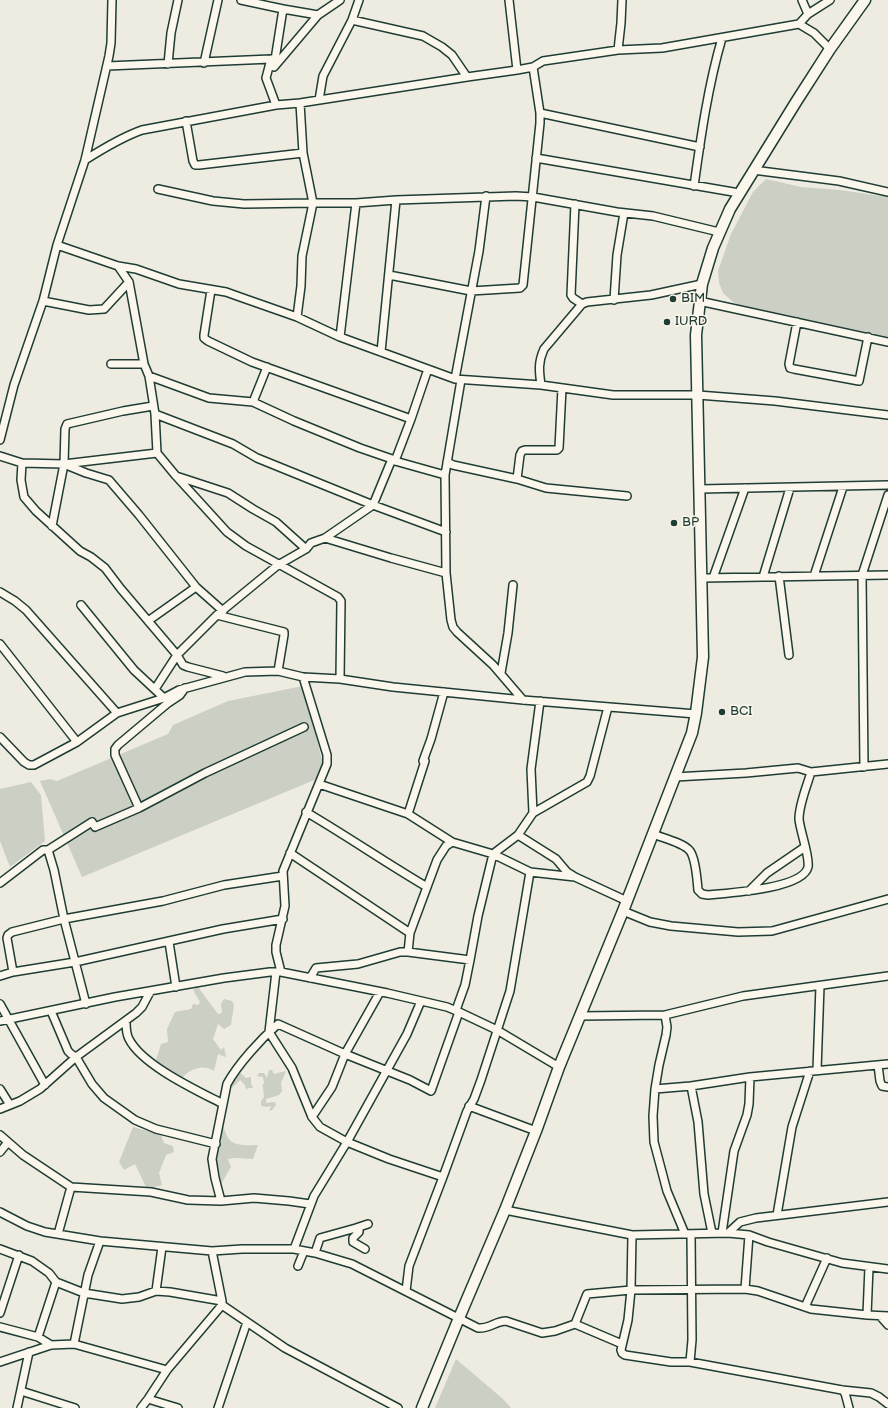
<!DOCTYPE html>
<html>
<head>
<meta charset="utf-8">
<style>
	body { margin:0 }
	canvas { display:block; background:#eeece1 }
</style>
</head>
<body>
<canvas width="888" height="1408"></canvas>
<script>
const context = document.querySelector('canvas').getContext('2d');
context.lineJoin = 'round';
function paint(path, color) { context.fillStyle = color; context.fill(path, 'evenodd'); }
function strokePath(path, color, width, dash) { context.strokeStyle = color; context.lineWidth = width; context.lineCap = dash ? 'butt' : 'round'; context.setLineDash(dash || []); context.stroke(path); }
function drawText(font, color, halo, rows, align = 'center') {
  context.font = font + ' "Balsamiq Sans",sans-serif'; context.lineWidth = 3; context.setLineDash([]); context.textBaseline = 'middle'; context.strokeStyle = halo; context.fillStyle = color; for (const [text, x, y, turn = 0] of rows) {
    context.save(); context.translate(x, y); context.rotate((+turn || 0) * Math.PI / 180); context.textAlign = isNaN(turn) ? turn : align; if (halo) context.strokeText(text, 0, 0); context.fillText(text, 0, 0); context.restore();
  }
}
const green = new Path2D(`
	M 766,179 L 801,187 L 840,190 L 888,197 L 888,339 L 750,310 L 733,302 L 723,293 L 719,283 L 718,271 L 731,234 L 753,192 Z
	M 303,686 L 322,760 L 322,771 L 319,778 L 82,877 L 40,781 L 50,779 L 57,781 L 168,734 L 173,725 L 228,701 Z
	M 31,782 L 41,795 L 45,841 L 10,867 L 0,841 L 0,789 Z
	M 198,987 L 218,1014 L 222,1013 L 221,1004 L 224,999 L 232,1001 L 234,1005 L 231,1025 L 224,1029 L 218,1024 L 213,1039 L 221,1050 L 224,1047 L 226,1057 L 218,1054 L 214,1071 C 204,1064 191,1068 183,1077 L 161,1065 L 155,1063 L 161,1044 L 168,1042 L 167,1029 L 175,1012 L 191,1009 L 193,1004 L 198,1005 L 200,1002 L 193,990 Z
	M 269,1070 L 272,1070 L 274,1074 L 286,1071 L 281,1083 L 282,1091 L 279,1095 L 266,1099 L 266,1103 L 275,1102 L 276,1105 L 272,1110 L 269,1111 L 271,1106 L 267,1107 L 261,1106 L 261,1101 L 264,1097 L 263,1087 L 262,1086 L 264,1083 L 263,1077 L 257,1076 L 259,1073 L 264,1073 L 267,1078 Z
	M 241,1073 L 246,1078 L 251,1077 L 251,1083 L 253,1088 L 248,1088 L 246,1090 L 245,1085 L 240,1080 L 232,1088 L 229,1083 L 236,1074 Z
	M 220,1126 L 224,1128 C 225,1131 226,1135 228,1138 C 234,1147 249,1145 258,1145 L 253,1159 L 236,1158 L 228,1159 L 231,1167 L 221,1184 L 216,1172 L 214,1155 L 221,1143 Z
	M 133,1127 L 161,1135 L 164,1143 L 173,1146 L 174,1152 L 166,1155 L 159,1173 L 162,1185 L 147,1189 L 135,1164 L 124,1170 L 119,1162 Z
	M 456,1359 L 503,1399 L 511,1408 L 435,1408 Z`);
const minor = new Path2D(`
	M 241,0 L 283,9 L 318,15
	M 509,0 L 517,70
	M 802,0 L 808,14
	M 352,20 L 423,36 L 442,47 L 452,55 L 467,77
	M 799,24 L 814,33 L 830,49
	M 618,50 L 621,23 L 622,0
	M 204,63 L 218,0
	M 168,64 L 171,33 L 178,0
	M 107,66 L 271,59
	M 274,66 L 283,9
	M 319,100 L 323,76 L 352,20 L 359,0
	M 276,105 L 266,78 L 271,59 L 274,67 L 318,15 L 340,0
	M 540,113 L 700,147
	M 186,121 L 193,161 L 195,165 L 199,165 L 303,153
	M 536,158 L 739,193
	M 85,160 C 104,148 122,137 142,130 L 276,105 L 300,103 L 467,77 L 517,70 L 533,67 L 543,61 L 618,50 L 662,48 L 799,24 L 808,14 L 830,0
	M 753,170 L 839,181 L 888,192
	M 694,186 C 701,136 708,86 722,38
	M 158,189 L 213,201 L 244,204 L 313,203 L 356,203 L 396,200 L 516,196 L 533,197 L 617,212 L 653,216 L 719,232
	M 575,204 L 571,295 L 573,298 L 582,304
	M 57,245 L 118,266 L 136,269 L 179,284 L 226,292 L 240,297 L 297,317 L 340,337 L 455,379 L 541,385 L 613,395 L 698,395 L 775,401 L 888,415
	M 118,266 L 129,282 L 144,364 L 149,376 L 155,414 L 157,453 L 176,476 L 227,532 L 246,546 L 338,597 L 341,601 L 340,679
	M 389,275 L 471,291 L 520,288 L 523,285 L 540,123 L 540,113 L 533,67
	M 211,290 L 204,335 L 204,338 L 208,341 L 252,362 L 411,419
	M 614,300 L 617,255 L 624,213
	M 43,301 L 89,310 L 104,309 L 129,282
	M 699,301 L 888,342
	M 297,317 L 301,286 L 302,256 L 313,203 L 303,153 L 300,103
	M 797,322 L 789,364 L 790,368 L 794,369 L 859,381 L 868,337
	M 340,337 L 356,203
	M 381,352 L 396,200
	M 111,364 L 144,364
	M 149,376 L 209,398 L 253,402 L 294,421 L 360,448 L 392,459
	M 455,379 L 479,251 L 486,196
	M 461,380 L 445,475 L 446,573 L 451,620 L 453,627 L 457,632 L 493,665 L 523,700
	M 541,385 C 539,371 538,362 544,349 L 582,304 L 587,302 L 651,295 L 702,284
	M 253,402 L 267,367
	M 155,414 L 233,444 L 257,458 L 373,505 L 446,532
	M 0,440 L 14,385 L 43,301 L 57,245 L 85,160 L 109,56 L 111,43 L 112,0
	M 0,456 L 22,463 L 21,480 L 24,497 L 36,511 L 80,551 L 91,557 L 105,568 L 121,589 L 177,655 L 183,665 L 188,667 L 223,676
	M 395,461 L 445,475
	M 447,462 L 453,465 L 517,479 L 546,488 L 627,496
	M 22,463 L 64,464 L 86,473 L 109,480 L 139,515 L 196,587 L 223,611
	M 64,464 L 157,453
	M 176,476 L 228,493 L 253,509 L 276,522 L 306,549
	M 517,479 L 520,455 L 522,451 L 525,450 L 557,450 L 559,448 L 562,388
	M 700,489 L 888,485
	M 52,526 L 64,464 L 65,429 L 67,424 L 123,411 L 153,406
	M 325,538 L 391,558 L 446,573
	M 779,576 L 789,655
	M 814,576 L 843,487
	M 763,577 L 790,488
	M 702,578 L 888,575
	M 713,578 L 745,488
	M 0,592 L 15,601 L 26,610 L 117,713
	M 81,605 L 134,670 L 164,698
	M 217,615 L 284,632 L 284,635 L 278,671
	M 148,621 L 196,587
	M 0,644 L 77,742
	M 501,673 L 508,633 L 513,585
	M 155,689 L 177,655 L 217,615 L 278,565 L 306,549 L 311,543 L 325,538 L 373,505 L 392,459 L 395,461 L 411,419 L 428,369
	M 0,737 L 24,762 L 29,765 L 34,765 L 77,742 L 117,713 L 164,698 L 179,690 L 245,672 L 278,671 L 303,677 L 340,679 L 393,687 L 523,700 L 696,714
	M 864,767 L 862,575 L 888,495
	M 675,777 L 746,773 L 798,768 L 811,772 L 888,764
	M 319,784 L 408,814 L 452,842 L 493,854 L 530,872 L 575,877
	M 139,808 L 115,755 L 115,749 L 118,745 L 168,703 L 180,695 L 185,688
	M 306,812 C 347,836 386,863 427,887
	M 533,813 L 531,769 L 540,701
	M 408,814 L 425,761 L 423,761 L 431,739 L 444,692
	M 653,834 C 663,838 684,843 690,851 C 696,859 697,880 698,890 L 702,894 L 708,895 C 728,893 803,889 808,867 C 810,857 800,831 799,819 C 799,804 807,786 811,772
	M 518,835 L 556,859 L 567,872 L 575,877 L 627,901
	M 48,850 L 54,870 L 64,919 L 86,1004
	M 290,853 L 410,933
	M 0,883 L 43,850 L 48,850 L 92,822 L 95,827 L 139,808 L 205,773 L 304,727
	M 749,891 L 767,873 L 805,847
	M 623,911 L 650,922 L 671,926 L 738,932 L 772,931 L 888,899
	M 169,942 L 176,987
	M 408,952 L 410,933 L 414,922 L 437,860 L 446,846 L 452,842
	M 13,972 L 7,938 L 8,935 L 12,932 L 64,919 L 163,901 L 224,885 L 283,876
	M 276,972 L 269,1032 L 292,1068 L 312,1117 L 320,1127 L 347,1142 L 389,1159 L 443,1177
	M 281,972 L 276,952 L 276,945 L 285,906 L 283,871 L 327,764 L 327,755 L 303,677
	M 0,976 L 13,972 L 75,962 L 223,929 L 283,919
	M 310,978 L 316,968 L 358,964 L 400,952 L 408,952 L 470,960
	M 0,1004 L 45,1085
	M 456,1010 L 465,985 L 470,960 L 478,916 L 493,854 L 518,835 L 533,813 L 587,782 L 590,776 L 608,707
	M 51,1011 L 68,1051 L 71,1054 L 76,1057 L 92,1084 L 104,1098 L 135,1120 L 156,1129 L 216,1144
	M 665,1015 L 667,1027 L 666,1035 L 659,1065 L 655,1089 L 653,1116 L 654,1142 L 667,1191 L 685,1234
	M 580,1016 L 665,1015 L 743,996 L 888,976
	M 0,1021 L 115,997 L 224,978 L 270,972 L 281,972 L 387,993 L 447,1007 L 459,1012 L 497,1030 L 559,1067
	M 126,1021 C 126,1027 126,1034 129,1039 C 142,1065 196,1090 223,1104
	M 878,1065 L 880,1081 L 882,1086 L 888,1087
	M 817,1070 L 820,986
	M 691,1086 L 698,1122 L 704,1194 L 712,1233
	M 0,1089 L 10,1105
	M 655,1089 L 691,1086 L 750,1077 L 888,1064
	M 469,1106 L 536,1131
	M 0,1109 L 20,1101 L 40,1089 L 76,1057 L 136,1013 L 142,1007 L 150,992
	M 312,1117 L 332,1087 L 345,1054 L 380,992
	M 0,1135 L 23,1155 L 71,1187 L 151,1192 L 188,1200 L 221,1201 L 254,1198 L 289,1201 L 310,1204
	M 0,1152 L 8,1142
	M 221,1201 L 215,1178 L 212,1159 L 227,1084 C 238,1064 261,1039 278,1024 L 345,1054 L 410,1080 L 431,1091 L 459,1012
	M 505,1210 L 632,1235 L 728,1233 L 749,1235 L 768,1242 L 842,1263 L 888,1269
	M 0,1212 L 27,1226 L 45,1232 L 100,1241 L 212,1251 L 242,1249 L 294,1249 L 315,1253 L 352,1264 L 478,1328 C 489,1329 496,1321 506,1321 L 542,1333 L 555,1331 L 575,1324 L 622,1344
	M 777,1215 L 792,1127 L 810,1071
	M 356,1228 L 368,1224
	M 722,1233 L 734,1151 L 747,1115 L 749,1104 L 750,1077
	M 728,1233 L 740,1222 L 756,1218 L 888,1202
	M 58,1234 L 71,1187
	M 632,1235 L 631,1290 L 628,1320 L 621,1350 L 622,1353 L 625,1355 L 671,1362 L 690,1362 L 842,1390 L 871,1393 L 879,1397 L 888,1404
	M 0,1249 L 32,1261 L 49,1273 L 56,1282 L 84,1293 L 122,1299 L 139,1297 L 156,1291 L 170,1292 L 222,1301
	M 294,1249 L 314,1196 L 347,1142 L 407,1034 L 421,1001
	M 315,1253 L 320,1238 L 356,1228 L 359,1229 L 359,1232 L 353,1238 L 353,1242 L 365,1249
	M 298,1266 L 304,1251
	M 745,1289 L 749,1235
	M 156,1291 L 162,1247
	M 406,1291 L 409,1266 L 443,1177 L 467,1111 L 474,1099 L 481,1080 L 510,991 L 530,872
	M 222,1305 L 285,1348 L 398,1408
	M 805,1307 L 827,1258
	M 0,1313 L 19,1255
	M 867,1315 L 869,1267
	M 880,1316 L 888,1325
	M 575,1324 L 587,1294 L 631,1290 L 745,1289 L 758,1291 L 811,1309 L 867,1315 L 888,1316
	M 0,1327 L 38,1337 L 51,1345
	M 38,1337 L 56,1282
	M 74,1344 L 88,1275 L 100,1241
	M 0,1362 L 51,1345 L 74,1344 L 167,1370
	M 690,1362 L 692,1340 L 691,1234
	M 842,1390 L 845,1393 L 849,1408
	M 21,1391 L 75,1408
	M 148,1399 L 178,1408
	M 17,1408 L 29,1352
	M 141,1408 L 148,1399 L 167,1370 L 222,1305 L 222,1301 L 212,1251
	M 218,1408 L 247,1322`);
const highway = new Path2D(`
	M 422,1408 L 459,1318 L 505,1210 L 536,1131 L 559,1067 L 623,911 L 692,733 L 696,713 L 703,657 L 696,335 L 702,284 L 713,248 L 730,209 L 796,102 L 830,49 L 865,0`);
const markers = [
	[673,299,4,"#1f3d34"],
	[667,322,4,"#1f3d34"],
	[674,523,4,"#1f3d34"],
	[722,712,4,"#1f3d34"]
];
const poiNames = [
	["BIM",681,299],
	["IURD",675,322],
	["BP",682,523],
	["BCI",730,712]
];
paint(green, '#cbcfc4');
strokePath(minor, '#1f3d34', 10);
strokePath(highway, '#1f3d34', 13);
strokePath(minor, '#fbf7ec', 7);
strokePath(highway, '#fbf7ec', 10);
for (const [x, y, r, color] of markers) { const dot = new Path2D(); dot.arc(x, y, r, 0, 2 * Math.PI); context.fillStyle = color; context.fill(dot); strokePath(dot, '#fbf7ec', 1.5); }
drawText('13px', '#1f3d34', '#fbf7ec', poiNames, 'left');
</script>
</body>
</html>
